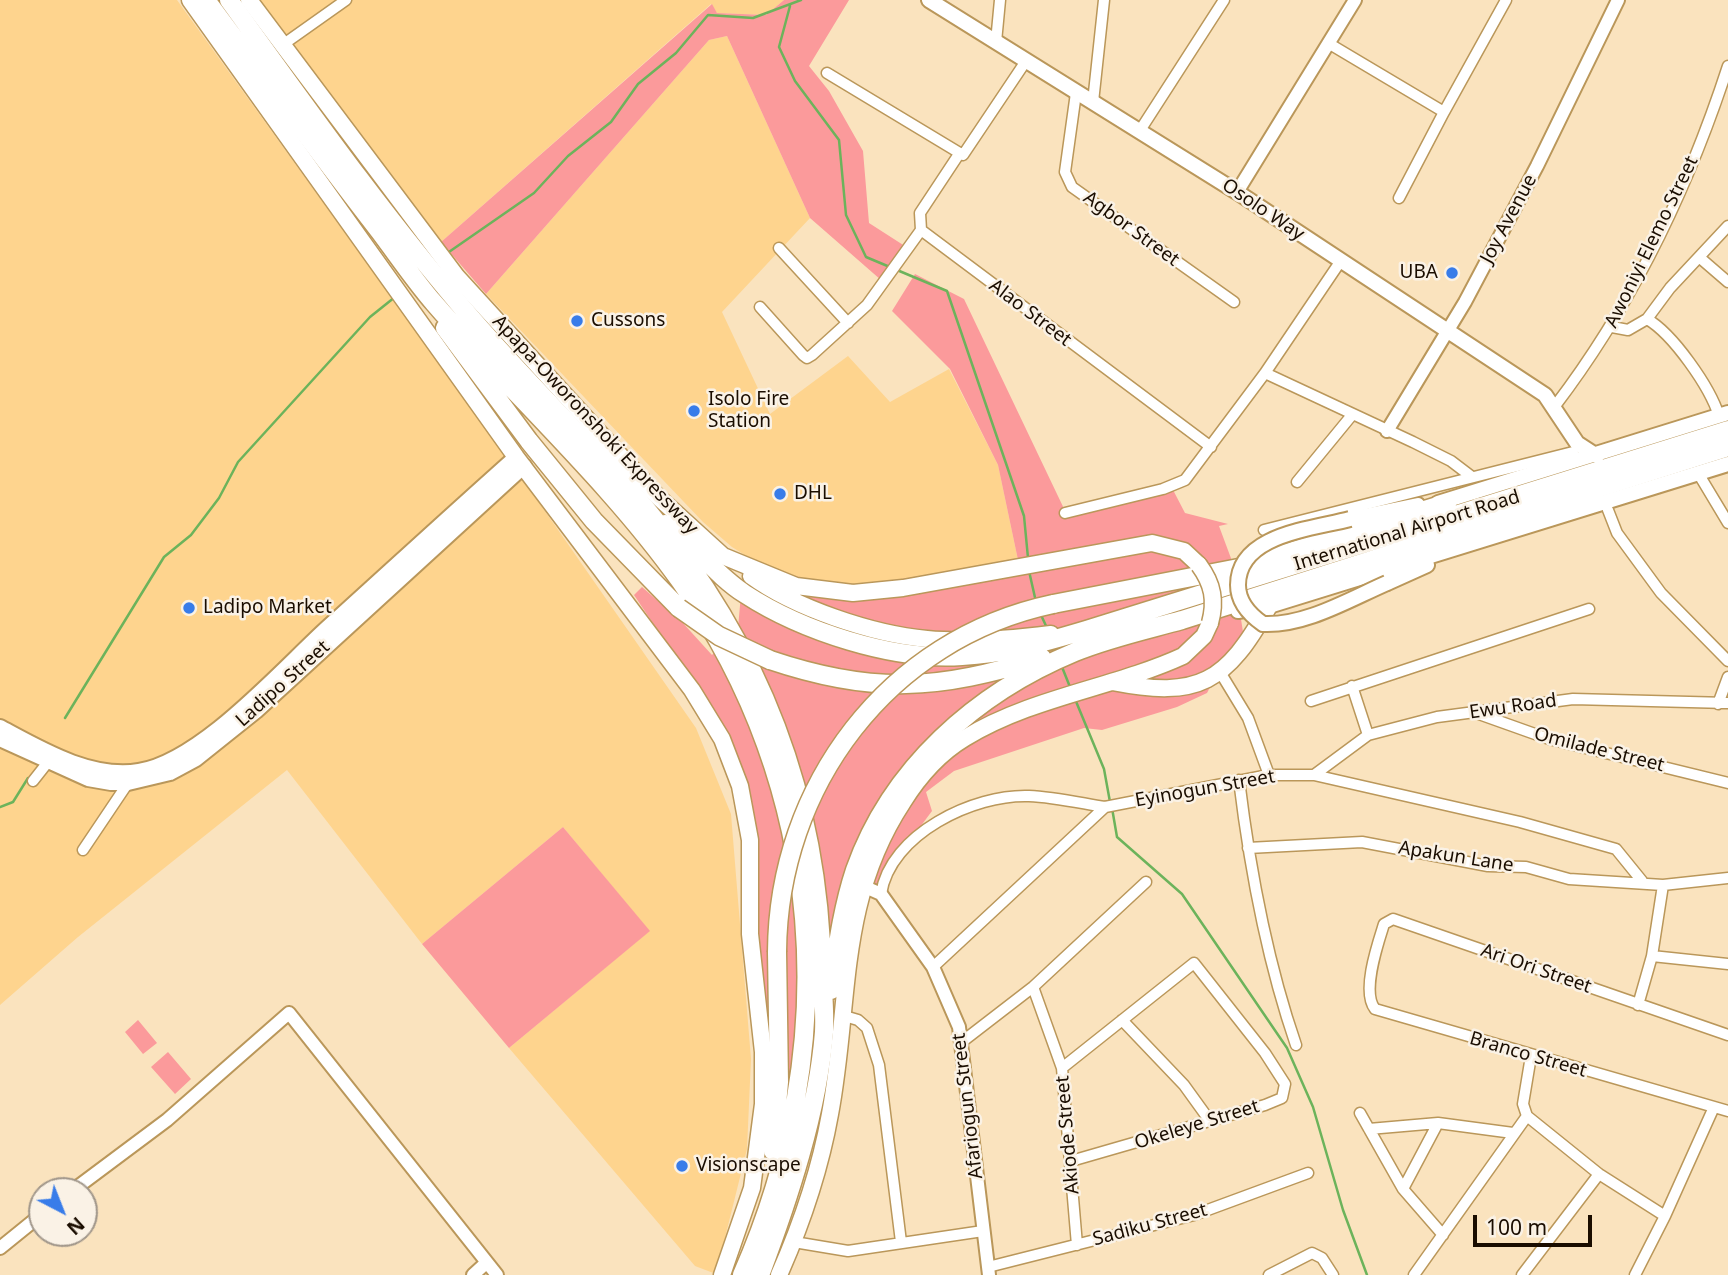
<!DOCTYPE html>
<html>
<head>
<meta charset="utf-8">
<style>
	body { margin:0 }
	#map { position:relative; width:1728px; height:1275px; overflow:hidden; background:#fae3be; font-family:"Noto Sans",sans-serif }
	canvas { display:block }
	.north { position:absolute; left:28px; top:1177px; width:70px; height:70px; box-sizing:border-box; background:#faf2e6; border:2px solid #a0968a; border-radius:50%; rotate:138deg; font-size:19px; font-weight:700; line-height:28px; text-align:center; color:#1a0d00 }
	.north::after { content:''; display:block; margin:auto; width:24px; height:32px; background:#387ce9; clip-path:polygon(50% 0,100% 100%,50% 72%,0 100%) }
	.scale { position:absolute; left:1473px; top:1215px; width:119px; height:32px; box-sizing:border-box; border:4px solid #1a0d00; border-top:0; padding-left:9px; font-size:21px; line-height:24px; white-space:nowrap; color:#1a0d00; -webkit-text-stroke:5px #faf2e6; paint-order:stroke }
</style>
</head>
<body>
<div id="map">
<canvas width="1728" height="1275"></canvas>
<div class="north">N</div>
<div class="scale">100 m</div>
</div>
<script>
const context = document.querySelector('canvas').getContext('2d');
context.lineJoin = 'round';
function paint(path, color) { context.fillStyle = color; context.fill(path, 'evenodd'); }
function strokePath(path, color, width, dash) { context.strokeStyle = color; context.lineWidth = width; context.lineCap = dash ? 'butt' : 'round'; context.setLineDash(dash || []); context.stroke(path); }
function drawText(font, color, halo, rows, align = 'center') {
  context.font = font + ' "Noto Sans",sans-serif'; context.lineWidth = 5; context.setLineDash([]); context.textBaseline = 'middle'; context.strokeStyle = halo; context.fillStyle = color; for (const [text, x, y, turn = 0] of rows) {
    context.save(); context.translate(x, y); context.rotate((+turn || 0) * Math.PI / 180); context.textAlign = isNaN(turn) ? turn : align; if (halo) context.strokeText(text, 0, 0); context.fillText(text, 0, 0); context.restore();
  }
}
const built = new Path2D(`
	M 0,0 L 177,0 L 524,481 L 696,728 L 731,814 L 751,1059 L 747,1149 L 716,1274 L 695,1266 L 509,1048 L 649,931 L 563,827 L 422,944 L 287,770 L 78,937 L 0,1005 Z
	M 251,0 L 784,0 L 766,15 L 717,13 L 711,4 L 441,242 Z
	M 727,36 L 810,218 L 722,312 L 770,414 L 848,356 L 890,402 L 949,369 L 998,465 L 1018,560 L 865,585 L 813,581 L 764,567 L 732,547 L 703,522 L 486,294 L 709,40 Z`);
const green = new Path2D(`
	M 784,0 L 849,0 L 809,66 L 829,91 L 863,151 L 869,223 L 911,250 L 881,280 L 810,218 L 727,36 L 709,40 L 486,294 L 441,242 L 712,4 L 717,13 L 766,15 Z
	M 915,274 L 964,299 L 1067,515 L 1172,488 L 1185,513 L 1228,524 L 1219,526 L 1232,561 L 1243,632 L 1226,656 L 1207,693 L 1177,707 L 1102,730 L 1084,728 L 954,771 L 926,792 L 932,811 L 829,949 L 788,1079 L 763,1095 L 753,869 L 719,722 L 634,595 L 642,587 L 682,622 L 712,655 L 738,628 L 742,583 L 764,567 L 813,581 L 865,585 L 1018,560 L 998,465 L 950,369 L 892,311 Z
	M 563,827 L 650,931 L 509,1048 L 422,944 Z
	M 138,1020 L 157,1043 L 143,1054 L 125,1032 Z
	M 168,1052 L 191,1079 L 175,1094 L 151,1067 Z`);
const stream = new Path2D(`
	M 790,6 L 779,47 L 795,81 L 839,140 L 846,215 L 866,257 L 947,291 L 1024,516 L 1028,558
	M 446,254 L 534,193 L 568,156 L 611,122 L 638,84 L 676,53 L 708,15 L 753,18 L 801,0
	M 1029,571 L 1036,602
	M 1041,615 L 1047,628
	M 1062,667 L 1070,687
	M 1075,699 L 1104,769 L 1110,802
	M 65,718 L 164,557 L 191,535 L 219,498 L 238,462 L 370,317 L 395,297
	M 0,807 L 13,802 L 28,778
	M 1112,808 L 1117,837 L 1182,894 L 1287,1048 L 1313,1107 L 1343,1210 L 1367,1275`);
const minor = new Path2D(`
	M 996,42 L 1000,0
	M 1328,43 L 1444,112 L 1506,0
	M 281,46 L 346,0
	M 827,73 L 963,155 L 1026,61
	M 1076,93 L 1065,172 L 1072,187 L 1234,302
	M 1093,102 L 1104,0
	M 1139,132 L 1224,0
	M 959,154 L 920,213 L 921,230 L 1211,447
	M 1399,198 L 1444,112
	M 779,248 L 848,323
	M 1699,257 L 1728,282
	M 760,307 L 803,355 L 807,358 L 812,355 L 867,305 L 921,230
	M 1647,319 C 1673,334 1710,387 1719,416
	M 1612,327 L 1628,330 L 1647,319 L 1670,288 L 1728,226
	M 1265,373 L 1413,442 L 1451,461 L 1472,477
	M 1555,406 C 1632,305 1689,186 1728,66
	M 1698,473 L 1728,523
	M 1297,482 L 1352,415
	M 1608,510 L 1617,533 L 1661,593 L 1728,661
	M 1065,513 L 1163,489 L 1185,480 L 1265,373 L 1340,262
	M 1264,530 L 1573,452
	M 1220,672 L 1248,718 L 1269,775
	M 1352,686 L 1368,735
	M 1311,701 L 1589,609
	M 1718,704 L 1728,677
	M 1476,713 L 1549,739 L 1728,783
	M 1314,775 L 1368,735 L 1437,717 L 1573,699 L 1728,703
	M 1239,780 C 1250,870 1267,961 1296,1045
	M 33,781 L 48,762
	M 1248,848 L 1362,842 L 1488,866 L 1526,867 L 1569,879 L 1663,885 L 1728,878
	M 83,850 L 128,783
	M 881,894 C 890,834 974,794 1029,796 C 1054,797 1080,803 1105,807
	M 1652,956 L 1728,964
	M 933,967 L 1105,807 L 1269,775 L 1314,775 L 1520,822 L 1616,849 L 1642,881
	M 1033,987 L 1062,1068 L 1077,1245
	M 1638,1005 L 1652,956 L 1663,885
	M 841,1015 L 858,1020 L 867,1028 L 879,1065 L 901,1242
	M 1122,1020 L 1184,1085 L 1210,1121
	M 1728,1035 L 1393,919 L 1384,924 C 1378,943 1361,992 1375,1009 L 1728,1111
	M 963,1041 L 1033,987 L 1146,882
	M 1531,1056 L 1523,1104 L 1527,1116 L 1599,1174 L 1665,1216
	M 1062,1068 L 1194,963 L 1265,1053 L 1285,1084 L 1282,1098 L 1265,1105 L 1071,1161
	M 1360,1113 L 1403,1189 L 1443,1235
	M 1369,1129 L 1438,1123 L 1513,1133
	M 1403,1189 L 1438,1123
	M 794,1242 L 848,1251 L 983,1231
	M 988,1267 L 1194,1215 L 1308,1173
	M 1269,1275 L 1312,1253 L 1322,1258 L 1333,1275
	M 1414,1275 L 1527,1116
	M 1522,1275 L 1599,1174
	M 1635,1275 L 1665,1216 L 1714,1107`);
const tertiary = new Path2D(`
	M 1237,192 L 1355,0
	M 1387,431 L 1465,302 L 1537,166 L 1618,0
	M 863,886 L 881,894 L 933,967 L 959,1027 L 989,1275
	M 72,1191 L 167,1120 L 289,1013 L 497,1275
	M 0,1248 L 42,1214
	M 473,1275 L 485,1264`);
const secondary = new Path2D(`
	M 929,0 L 1237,192 L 1545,395 L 1577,443 L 1597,456
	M 1438,503 L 1728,413
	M 1350,519 L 1418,505
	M 1387,583 L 1427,565
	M 1238,611 L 1269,606 L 1728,464
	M 0,727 C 41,749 91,779 139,771 C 201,761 281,670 327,628 C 390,571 453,513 516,457
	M 0,739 L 88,779 L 111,783 L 128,783 L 170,773 L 196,759 L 256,711 L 524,466`);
const primary = new Path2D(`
	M 190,0 L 516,457 L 692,690 L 722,739 L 740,786 L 750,840 L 750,934 L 763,1052 L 763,1104 L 752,1188 L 722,1275
	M 249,0 L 457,277 L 657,496 L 723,556 L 796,586 L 853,593 L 903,588 L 1152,543 L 1184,551 L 1199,565
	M 751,576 C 795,608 872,634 927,639 C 968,643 1011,639 1051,634
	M 1112,682 C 1199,699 1226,683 1269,606
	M 779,1275 C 802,1223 820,1170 830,1114 C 851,1003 837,902 903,802 C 918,778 940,753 965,738 C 1032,697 1113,688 1183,656 L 1204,636 L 1210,623`);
const motorway = new Path2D(`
	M 206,0 C 264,78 321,156 380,232 C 398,256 415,281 434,303 C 515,397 609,481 681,582 C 826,788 844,1045 742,1275
	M 229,0 C 307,108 384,217 472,319 C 528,384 591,444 647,510 C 760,644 819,798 822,972 C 823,992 825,1012 824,1032 C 818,1111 788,1201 760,1275
	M 445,328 L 529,441 L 594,521 L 679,608
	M 665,524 C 694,544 715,575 745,594 C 802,631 893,661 962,656 C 1004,654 1046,642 1086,630 L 1728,430
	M 1273,557 L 1447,503
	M 1053,604 L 1285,559
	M 770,660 C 874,695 938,690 1042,658
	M 831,990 C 837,950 842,909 855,870 C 891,768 976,693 1075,652 C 1109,638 1146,630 1182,620 L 1728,447
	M 773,1151 L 779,1082 L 777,952`);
const secondaryBridge = new Path2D(`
	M 1350,519 C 1313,529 1238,534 1238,585 C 1238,602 1250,615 1263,624 C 1305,626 1348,600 1387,583`);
const primaryBridge = new Path2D(`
	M 1199,565 C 1213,584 1216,601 1210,623`);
const motorwayBridge = new Path2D(`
	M 679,608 L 719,636 L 770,660
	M 777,952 C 778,786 888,639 1053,604`);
const markers = [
	[1452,273,7,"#387ce9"],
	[577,321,7,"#387ce9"],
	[694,411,7,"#387ce9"],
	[780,494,7,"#387ce9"],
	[189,608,7,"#387ce9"],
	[682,1166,7,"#387ce9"]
];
const streetNames = [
	["Osolo Way",1263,210,34],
	["Joy Avenue",1509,219,-62],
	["Agbor Street",1131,229,36],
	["Awoniyi Elemo Street",1652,242,-64],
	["Alao Street",1030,313,37],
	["Apapa-Oworonshoki Expressway",595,425,47],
	["International Airport Road",1407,531,-17],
	["Ladipo Street",283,684,-42],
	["Ewu Road",1513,707,-8],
	["Omilade Street",1599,750,14],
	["Eyinogun Street",1205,789,-10],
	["Apakun Lane",1456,857,9],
	["Ari Ori Street",1536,969,19],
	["Branco Street",1528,1055,16],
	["Afariogun Street",968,1106,-97],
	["Okeleye Street",1197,1125,-17],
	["Akiode Street",1068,1135,-95],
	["Sadiku Street",1150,1225,-15]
];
const poiNames = [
	["UBA",1438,273,"right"],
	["Cussons",591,321],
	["Isolo Fire",708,400],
	["Station",708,422],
	["DHL",794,494],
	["Ladipo Market",203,608],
	["Visionscape",696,1166]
];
paint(built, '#fed48e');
paint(green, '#fb9a9b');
strokePath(stream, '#6cb35b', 2.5);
strokePath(minor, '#ba975a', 13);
strokePath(tertiary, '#ba975a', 16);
strokePath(secondary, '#ba975a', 18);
strokePath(primary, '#ba975a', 19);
strokePath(motorway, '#ba975a', 21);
strokePath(minor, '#fff', 10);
strokePath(tertiary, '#fff', 12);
strokePath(secondary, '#fff', 14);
strokePath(primary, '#fff', 16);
strokePath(motorway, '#fff', 18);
strokePath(secondaryBridge, '#ba975a', 18, []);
strokePath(primaryBridge, '#ba975a', 19, []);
strokePath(motorwayBridge, '#ba975a', 21, []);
strokePath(secondaryBridge, '#fff', 14);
strokePath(primaryBridge, '#fff', 16);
strokePath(motorwayBridge, '#fff', 18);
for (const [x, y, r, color] of markers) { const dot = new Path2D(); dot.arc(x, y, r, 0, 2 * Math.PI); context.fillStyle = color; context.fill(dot); strokePath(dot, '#faf2e6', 2.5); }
drawText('19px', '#1a0d00', '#faf2e6', streetNames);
drawText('19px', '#1a0d00', '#faf2e6', poiNames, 'left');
</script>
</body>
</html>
